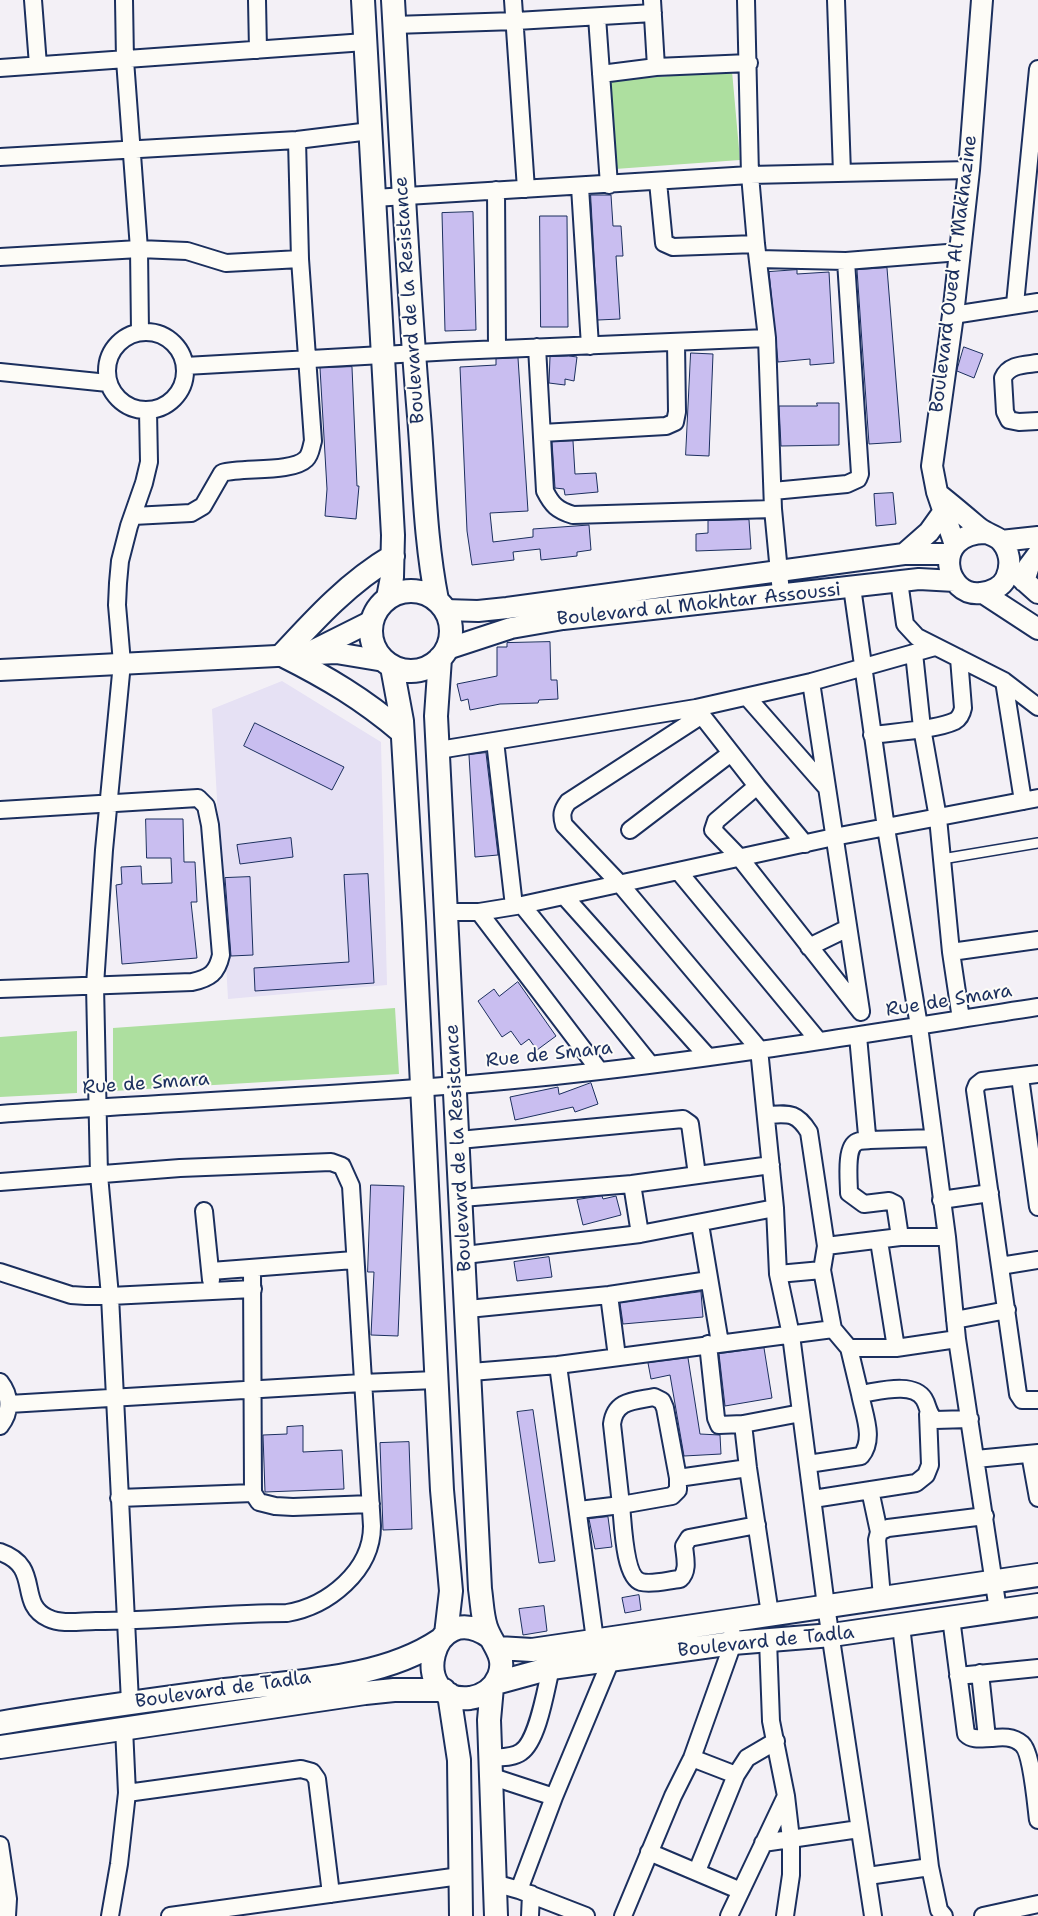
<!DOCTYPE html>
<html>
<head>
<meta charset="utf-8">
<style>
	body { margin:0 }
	canvas { display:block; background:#f3f0f6 }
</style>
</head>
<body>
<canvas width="1038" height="1916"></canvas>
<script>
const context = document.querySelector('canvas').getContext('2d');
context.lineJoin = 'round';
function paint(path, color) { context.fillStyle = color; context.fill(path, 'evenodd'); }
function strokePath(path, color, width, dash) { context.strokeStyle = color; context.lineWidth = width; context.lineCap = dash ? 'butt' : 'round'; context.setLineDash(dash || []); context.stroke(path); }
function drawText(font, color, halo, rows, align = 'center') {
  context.font = font + ' "Shantell Sans",sans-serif'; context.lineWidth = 4; context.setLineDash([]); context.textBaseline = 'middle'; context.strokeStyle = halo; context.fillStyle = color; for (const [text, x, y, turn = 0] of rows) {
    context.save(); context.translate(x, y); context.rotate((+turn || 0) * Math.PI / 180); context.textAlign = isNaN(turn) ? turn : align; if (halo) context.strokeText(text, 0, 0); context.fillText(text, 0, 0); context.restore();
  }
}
const built = new Path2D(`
	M 282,681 L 381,742 L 387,985 L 228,999 L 212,709 Z`);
const green = new Path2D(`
	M 732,71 L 740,160 L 615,169 L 608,81 Z
	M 395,1008 L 399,1074 L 113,1091 L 113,1028 Z
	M 77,1031 L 77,1093 L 0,1097 L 0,1037 Z`);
const building = new Path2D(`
	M 591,195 L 611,195 L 613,226 L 621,226 L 623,256 L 616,256 L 620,319 L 598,320 Z
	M 473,212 L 476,330 L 445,331 L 442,213 Z
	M 540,216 L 567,216 L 568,327 L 541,327 Z
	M 887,268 L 901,442 L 869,444 L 857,270 Z
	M 797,270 L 797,274 L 829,272 L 834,363 L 810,365 L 810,359 L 778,362 L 769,272 Z
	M 964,347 L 983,354 L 974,378 L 957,371 Z
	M 691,353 L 713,354 L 709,456 L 686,455 Z
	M 569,356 L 577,357 L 574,381 L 565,379 L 565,385 L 549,383 L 550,357 Z
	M 518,358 L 528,511 L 490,513 L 493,542 L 533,537 L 533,529 L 589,525 L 591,550 L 577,552 L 577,556 L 541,560 L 540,549 L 513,552 L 514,560 L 472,565 L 467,531 L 460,367 L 496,365 L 496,359 Z
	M 352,367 L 357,486 L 359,486 L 356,519 L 325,516 L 327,489 L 320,368 Z
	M 817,403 L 839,403 L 839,445 L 781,446 L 779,406 L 817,406 Z
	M 573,441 L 575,474 L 596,473 L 598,492 L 565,495 L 564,489 L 555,488 L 552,442 Z
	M 893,493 L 896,524 L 876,526 L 874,494 Z
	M 749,520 L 751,549 L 696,551 L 696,534 L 708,533 L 708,521 Z
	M 550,642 L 551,680 L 557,680 L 558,699 L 539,700 L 538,703 L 500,704 L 470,710 L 468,699 L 461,701 L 457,684 L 497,676 L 497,647 L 507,647 L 507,643 Z
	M 255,723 L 344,767 L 332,790 L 244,746 Z
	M 486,753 L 498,855 L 475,857 L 469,755 Z
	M 146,819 L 183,819 L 184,862 L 195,862 L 197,902 L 191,902 L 197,958 L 122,964 L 116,885 L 122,884 L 121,867 L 141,866 L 142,884 L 172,883 L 171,858 L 147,858 Z
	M 291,838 L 293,857 L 240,864 L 237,845 Z
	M 368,874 L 374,983 L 255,991 L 254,968 L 349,962 L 344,875 Z
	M 250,877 L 253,955 L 231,956 L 225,878 Z
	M 518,982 L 556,1036 L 537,1050 L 529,1039 L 521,1045 L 511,1031 L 502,1037 L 478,1001 L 494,989 L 499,996 Z
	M 591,1083 L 598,1104 L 575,1112 L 573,1107 L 515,1120 L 510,1097 L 558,1087 L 559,1094 Z
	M 371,1185 L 404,1186 L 398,1336 L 371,1335 L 374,1272 L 368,1272 Z
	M 602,1196 L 603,1199 L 616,1196 L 621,1215 L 583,1225 L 577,1200 Z
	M 549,1257 L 552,1277 L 517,1281 L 514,1262 Z
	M 701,1292 L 703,1317 L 623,1324 L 620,1303 Z
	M 764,1348 L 772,1398 L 725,1406 L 719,1354 Z
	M 688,1358 L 700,1434 L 720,1435 L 721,1454 L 684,1456 L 670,1375 L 651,1379 L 648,1363 Z
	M 533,1410 L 555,1561 L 539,1563 L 517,1412 Z
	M 303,1426 L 303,1452 L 342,1450 L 344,1489 L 265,1492 L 263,1435 L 287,1434 L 287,1427 Z
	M 409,1442 L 412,1529 L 383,1530 L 380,1443 Z
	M 608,1517 L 612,1547 L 595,1549 L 589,1519 Z
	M 639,1595 L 641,1610 L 625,1613 L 622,1598 Z
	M 544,1606 L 547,1631 L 523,1635 L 519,1609 Z`);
const service = new Path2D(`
	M 942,859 L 1038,843`);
const minor = new Path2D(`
	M 33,0 L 38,65
	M 124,0 L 125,60 L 139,249 L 140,332
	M 257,0 L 258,50
	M 513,0 L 526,189
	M 652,0 L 656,67
	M 746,0 L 750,175 L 756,244 L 767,338 L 773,509 L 781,593
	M 836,0 L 842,173
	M 597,17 L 609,185
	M 394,25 L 516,21 L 653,13
	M 0,68 L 365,42
	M 601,74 L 656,67 L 749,63
	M 0,157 L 297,140 L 370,131
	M 658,182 L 664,243 L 673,247 L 756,244
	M 580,187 L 590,346
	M 496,190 L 497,349
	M 374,198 L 750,175 L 969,170
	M 0,257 L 139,249 L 187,251 L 226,263 L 300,259 L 297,140
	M 758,259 L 846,261 L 960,252
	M 1015,304 L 1038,69
	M 953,315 L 1038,302
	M107 371a39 39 0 1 1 78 0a39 39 0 1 1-78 0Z
	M 537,347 L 545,491 C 552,505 557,510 573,515 L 773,509
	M 1038,363 C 1025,365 1009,364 1003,378 L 1005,412 L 1009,420 L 1019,422 L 1038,421
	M 185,366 L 454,351 L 767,338
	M 0,372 L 108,383
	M 542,433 L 666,426 L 675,422 L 677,412 L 676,343
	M 773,491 L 847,484 L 858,479 L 860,474 L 846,261
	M 133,516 L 191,513 L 203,506 L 222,473 C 242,467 292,473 306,459 C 311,454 311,447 313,441 L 300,259
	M 899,581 L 905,624 L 917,637 L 1004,681 L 1038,707
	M 852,587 L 886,828 L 919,1026 L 947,1237 L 957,1339 L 998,1610
	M 914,653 L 922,728 L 938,818 L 951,952 L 961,1019
	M 1004,681 L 1023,801
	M 811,682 L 861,1011
	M 747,697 L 826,787
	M 696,708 L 757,786 L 716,821 L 713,830 L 740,858 L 861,1012
	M 702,715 L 568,802 C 562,810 561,815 564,825 L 621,885 L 759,1049 L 775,1208 L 778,1274 L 791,1335 L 826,1606 L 873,1916
	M 872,735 C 894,732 936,730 955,721 C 960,718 962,713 963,708 L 959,658
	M 495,741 L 514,906
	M 439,750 L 696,708 L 811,682 L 935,647
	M 757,786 L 805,844
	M 0,810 L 198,798 L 206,806 L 210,825 L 221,955 C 217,973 210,978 192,982 L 0,989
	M 630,830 L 731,753
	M 679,872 L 818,1040
	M 565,897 L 708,1057
	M 522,905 L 650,1064
	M 446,912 L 479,912 L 522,905 L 834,837 L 1038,798
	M 479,912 L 599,1070
	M 809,947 L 848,928
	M 951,952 L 1038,940
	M 858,1036 L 867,1135 L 870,1140 L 934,1138
	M 1038,1074 L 982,1081 L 977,1085 L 975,1090 L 1018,1394 L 1022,1400 L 1038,1400
	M 1020,1077 L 1038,1207
	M 0,1114 C 185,1101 371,1095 555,1076 C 717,1059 877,1032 1038,1007
	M 766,1115 C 788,1114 796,1111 809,1132 L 826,1246 L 822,1270 L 833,1329 L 849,1348 L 860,1394 C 877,1392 913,1381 924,1399 C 929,1407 927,1413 935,1420 L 970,1419
	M 459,1140 L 683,1119 L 690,1124 L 697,1175
	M 870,1140 C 866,1141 860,1140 857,1142 C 845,1147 849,1181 849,1193 L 864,1204 L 889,1201 L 895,1204 L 900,1237
	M 0,1182 L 180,1168 L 331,1162 L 342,1166 L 351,1186 L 372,1526 C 372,1571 328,1606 287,1613 C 223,1613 160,1621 96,1621 C 81,1621 62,1625 48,1618 C 16,1603 43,1567 0,1552
	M 632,1184 L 640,1234
	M 462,1198 L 632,1184 L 771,1165
	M 941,1200 L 990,1193
	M 204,1211 L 211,1280
	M 700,1224 L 720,1343
	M 879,1241 L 896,1348
	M 826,1246 L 900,1237 L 947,1237
	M 465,1255 L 640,1234 L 775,1208
	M 1000,1266 L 1038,1260
	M 252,1268 L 253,1493 L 259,1502 L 275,1506 L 293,1507 L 371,1504
	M 211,1271 L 354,1260
	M 0,1272 L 71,1295 L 86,1296 L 110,1296 L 253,1289
	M 778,1274 L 822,1270
	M 609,1295 L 617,1357
	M 468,1309 L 609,1295 L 709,1280
	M 955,1320 L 1007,1310
	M 708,1344 L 716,1418 L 719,1425 L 743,1424 L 801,1413
	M 849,1348 L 896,1348 L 957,1339
	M 558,1365 L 595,1640
	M 471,1372 L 558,1365 L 833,1329
	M 0,1382 C 11,1396 11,1412 0,1426
	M 654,1397 L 662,1401 L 665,1408 L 678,1478 L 678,1490 L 672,1496 L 621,1505 L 612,1424 C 615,1400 634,1401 654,1397 Z
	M 9,1404 L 362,1383 L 436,1380
	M 743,1424 L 748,1468 L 770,1614
	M 1030,1454 L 1038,1498
	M 976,1459 L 1038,1453
	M 808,1464 L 861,1456 C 875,1439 864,1415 860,1394
	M 678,1478 L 748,1468
	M 870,1490 L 879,1532
	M 119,1498 L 253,1493
	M 813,1499 L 916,1483 L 926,1475 L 930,1465 L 928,1414
	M 579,1510 L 621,1505 C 623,1522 624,1577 641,1582 C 652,1585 669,1580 680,1579 C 689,1571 685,1557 684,1546 L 689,1538 L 757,1525
	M 882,1597 L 877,1540 L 879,1532 L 888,1528 L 985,1516
	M 951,1618 L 966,1734 C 973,1741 983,1738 992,1738 C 1002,1737 1013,1736 1022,1744 C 1032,1753 1036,1805 1038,1820
	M 901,1626 L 930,1867 L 939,1910 L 944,1916
	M 768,1640 L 771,1721 L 786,1796 L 791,1839 L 791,1875 L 785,1916
	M 980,1673 L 987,1738
	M 958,1676 L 1038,1668
	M 130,1702 L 110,1296 L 99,1175 L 95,985 L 104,850 L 122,663 L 117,605 L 118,583 L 120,561 L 129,526 L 144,483 L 149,462 L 148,411
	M 490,1758 C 500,1757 513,1758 521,1752 C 538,1741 546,1688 551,1668
	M 692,1758 L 736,1775
	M 490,1776 L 554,1797
	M 127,1793 L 301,1769 L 312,1772 L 317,1779 L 331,1894
	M 763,1843 L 859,1829
	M 0,1845 L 8,1899 L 7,1916
	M 649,1852 L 741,1891
	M 697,1871 L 736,1775 L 747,1758 L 776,1741
	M 868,1876 L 930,1867
	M 494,1883 L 519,1890 L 586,1916
	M 519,1890 L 554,1797 L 611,1660
	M 110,1916 L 119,1864 L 127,1793 L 124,1728
	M 170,1916 L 460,1876
	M 530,1916 L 531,1894
	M 623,1916 L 673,1796 L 692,1758 L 733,1643 L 732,1634
	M 729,1916 L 786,1796
	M 983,1916 L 1038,1904`);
const tertiary = new Path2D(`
	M 938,494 C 952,505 966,517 979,528 C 985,533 993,535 999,539 C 1010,549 1012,565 1006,578 C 1002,587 991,592 981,593 C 945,598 931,534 985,533
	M 1001,541 L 1038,537
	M 955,545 L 937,492 L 932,466 L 953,315 L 969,170 L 982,0
	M 904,554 L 929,532 L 944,511
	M 1010,568 L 1038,593
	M 1024,581 L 1029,566 L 1038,554
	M 983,593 L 1038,629
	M 445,610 L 478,611 L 507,608 L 904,554 L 950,554
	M 447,649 L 511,628 L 563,619 L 919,579 L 955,581
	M 312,651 L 372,621
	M 0,670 L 336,653 L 384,661`);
const secondary = new Path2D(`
	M 363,0 L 393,535 L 392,577 L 388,598
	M 393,0 C 401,139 407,277 419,416 C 424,477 425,540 437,600
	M 393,556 C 349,582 316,618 282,655 C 328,678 363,699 402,732
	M371 631a40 40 0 1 1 80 0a40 40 0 1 1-80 0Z
	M 440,658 L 436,716 L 480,1589 C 482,1602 482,1615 486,1627 C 492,1645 507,1656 499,1676 C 494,1688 483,1696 470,1698 C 407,1705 430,1595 490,1637
	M 392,667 L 402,721 L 414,923 L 442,1490 L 451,1591 L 446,1634
	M 498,1648 L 532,1650 L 1038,1575
	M 496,1683 L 551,1668 L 733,1643 L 832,1635 L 1038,1605
	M 492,1687 L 489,1720 L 496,1916
	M 449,1694 L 459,1760 L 461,1916
	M 0,1723 C 75,1710 150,1700 225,1690 C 294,1681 381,1680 440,1640
	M 0,1747 L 365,1693 L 394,1690 L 444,1690`);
const streetNames = [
	["Boulevard Oued Al Makhazine",954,274,-83],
	["Boulevard de la Resistance",410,300,-94],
	["Boulevard al Mokhtar Assoussi",699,605,-6],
	["Rue de Smara",949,1001,-9],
	["Rue de Smara",549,1055,-6],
	["Rue de Smara",146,1084,-4],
	["Boulevard de la Resistance",459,1148,-93],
	["Boulevard de Tadla",766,1642,-6],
	["Boulevard de Tadla",223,1690,-8]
];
paint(built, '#e6e1f4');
paint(green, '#addf9f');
paint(building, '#c9bef0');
strokePath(building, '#1b2f5e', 1);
strokePath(service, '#1b2f5e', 12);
strokePath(minor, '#1b2f5e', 20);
strokePath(tertiary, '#1b2f5e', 24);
strokePath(secondary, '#1b2f5e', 26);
strokePath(service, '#fdfcf7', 9);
strokePath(minor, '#fdfcf7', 16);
strokePath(tertiary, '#fdfcf7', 20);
strokePath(secondary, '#fdfcf7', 22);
drawText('19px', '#1b2f5e', '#fdfcf7', streetNames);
</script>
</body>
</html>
